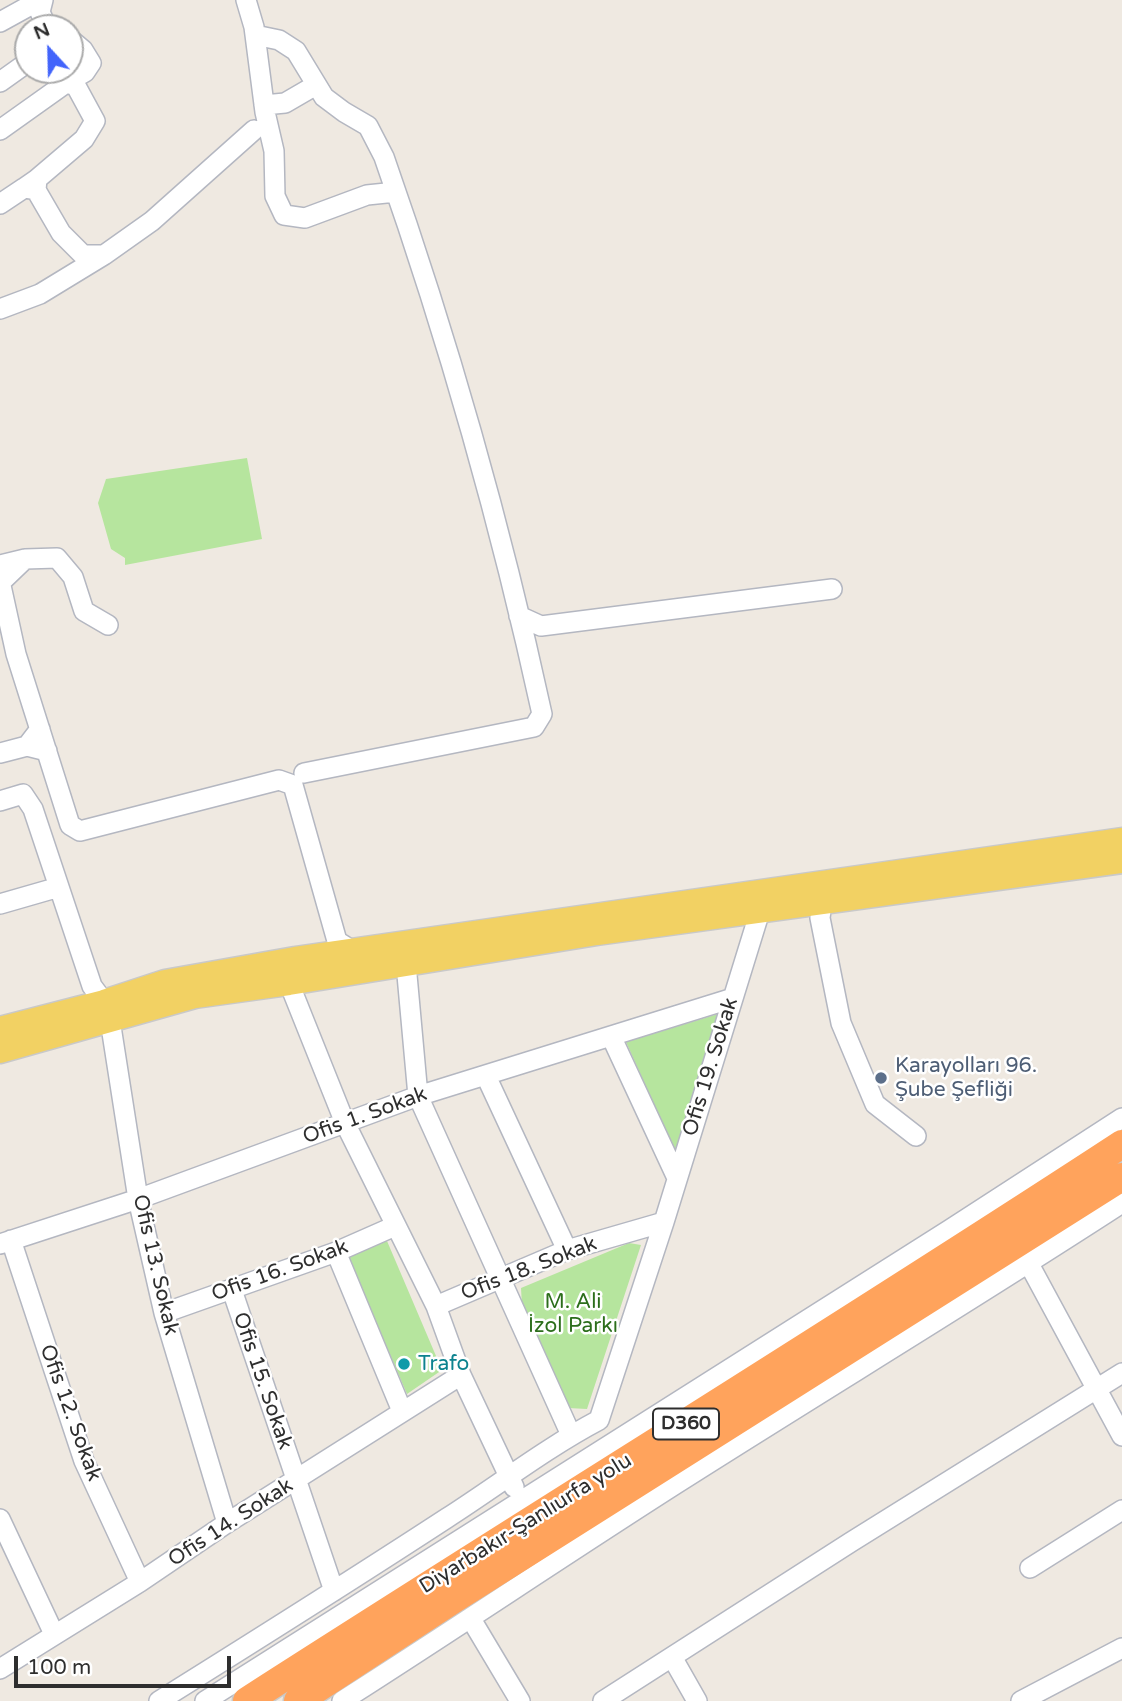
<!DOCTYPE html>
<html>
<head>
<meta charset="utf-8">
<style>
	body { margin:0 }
	#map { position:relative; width:1122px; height:1701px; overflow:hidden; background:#efe9e1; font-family:"Varela Round",sans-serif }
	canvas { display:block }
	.north { position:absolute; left:14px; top:14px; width:70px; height:70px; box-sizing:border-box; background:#fff; border:2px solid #ababab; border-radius:50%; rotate:338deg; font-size:19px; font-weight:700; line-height:28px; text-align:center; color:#2e2e2e }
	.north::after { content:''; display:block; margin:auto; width:24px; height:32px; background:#4264fb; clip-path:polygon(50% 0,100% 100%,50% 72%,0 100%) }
	.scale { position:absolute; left:14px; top:1656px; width:217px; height:32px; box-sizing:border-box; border:4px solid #2e2e2e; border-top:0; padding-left:9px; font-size:21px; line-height:24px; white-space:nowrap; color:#2e2e2e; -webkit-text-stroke:5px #fff; paint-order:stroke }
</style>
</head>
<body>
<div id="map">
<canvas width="1122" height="1701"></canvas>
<div class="north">N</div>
<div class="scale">100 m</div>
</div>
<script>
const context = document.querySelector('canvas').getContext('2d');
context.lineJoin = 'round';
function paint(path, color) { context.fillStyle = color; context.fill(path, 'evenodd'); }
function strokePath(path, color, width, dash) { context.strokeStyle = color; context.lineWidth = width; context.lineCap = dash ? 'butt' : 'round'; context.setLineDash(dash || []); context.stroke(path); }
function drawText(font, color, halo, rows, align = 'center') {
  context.font = font + ' "Varela Round",sans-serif'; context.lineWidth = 5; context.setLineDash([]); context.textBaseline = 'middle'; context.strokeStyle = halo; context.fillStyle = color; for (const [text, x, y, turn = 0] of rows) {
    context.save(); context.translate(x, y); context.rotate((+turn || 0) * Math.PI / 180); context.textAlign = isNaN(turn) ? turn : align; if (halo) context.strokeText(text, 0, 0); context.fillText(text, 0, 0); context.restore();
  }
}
const green = new Path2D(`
	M 247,458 L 262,539 L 125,565 L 125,558 L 111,549 L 98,503 L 106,479 Z
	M 718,1014 L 724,1015 L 682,1150 L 673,1147 L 626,1042 Z
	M 387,1241 L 442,1370 L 407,1394 L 347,1256 Z
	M 629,1243 L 641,1245 L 587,1409 L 568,1408 L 522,1306 L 521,1288 Z`);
const minor = new Path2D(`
	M 43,0 L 40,12 L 47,28
	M 246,0 L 254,27 L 265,112 L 274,151 L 275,196 L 284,215 L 305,218 L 367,195 L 396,192
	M 0,22 L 40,0
	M 255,35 L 279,40 L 296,51 L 324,97 L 344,112 L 368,126 L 384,157 C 448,339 501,526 542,714 L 534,727 L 304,773
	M 0,82 L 28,62
	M 66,83 L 85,72 L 91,63 L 83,50 L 70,39
	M 264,105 L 285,103 L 316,85
	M 0,130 L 66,83 L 76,86 L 95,121 L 84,139 L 37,179
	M 36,190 L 37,179 L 24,188 L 36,190 L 61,233 L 83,255 L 104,255 L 152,221 L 254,130
	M 0,204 L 24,188
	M 0,309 L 40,294 L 104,255
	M 25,559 L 57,558 L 73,577 L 84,611 L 108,625
	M 0,565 L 25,559 L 1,582
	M 0,581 L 16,654 L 70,825 L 80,831 L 279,780 L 293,785 L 337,941 L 353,951
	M 519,616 L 541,626 L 832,589
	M 40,729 L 27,746 L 47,751
	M 0,753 L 27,746
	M 0,801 L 23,794 L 33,809 L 92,986 L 104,1002 L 110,1020 L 138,1199 L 164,1313 L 227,1523
	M 822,903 L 820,918 L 841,1023 L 875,1104 L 916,1136
	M 0,904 L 59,887
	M 406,964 L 418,1096 L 571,1435
	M 289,983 L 345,1123 L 436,1306 L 461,1375 L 514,1487
	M 611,1036 L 677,1178
	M 486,1076 L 567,1250
	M 11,1240 L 84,1461 L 140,1582
	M 0,1244 L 138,1199 L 418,1096 L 733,998
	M 336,1252 L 402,1411
	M 1029,1264 L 1122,1436
	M 232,1290 L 334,1591
	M 436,1306 L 567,1250 L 664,1222
	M 164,1313 L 336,1252 L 395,1226
	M 0,1519 L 54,1634
	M 1030,1568 L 1122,1510
	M 471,1619 L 520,1701
	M 672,1657 L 697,1701
	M 0,1669 L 140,1582 L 227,1523 L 461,1375
	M 159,1701 C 255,1641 352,1580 447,1518 C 497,1486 546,1448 599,1420 L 664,1222 L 760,911
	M 205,1701 L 949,1230 L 1122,1118
	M 342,1701 C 455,1629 566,1554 679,1482 C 827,1388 976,1298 1122,1203
	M 603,1701 L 851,1542 L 1122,1373
	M 1021,1701 L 1122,1648`);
const major = new Path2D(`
	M 0,1029 L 104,1002 L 165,982 L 295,959 L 1122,840
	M 0,1051 L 195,996 L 289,983 L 597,933 L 1122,861`);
const highway = new Path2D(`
	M 247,1701 C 538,1514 833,1333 1122,1144
	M 298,1701 L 454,1599 L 1122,1177`);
const markers = [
	[881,1078,7,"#5c6f8a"],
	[404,1364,7,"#0f9aa8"]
];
const shields = [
	[686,1424,66]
];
const shieldNames = [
	["D360",686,1424]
];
const serviceNames = [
	["Karayolları 96.",895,1066],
	["Şube Şefliği",895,1090]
];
const streetNames = [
	["Ofis 19. Sokak",711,1067,-73],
	["Ofis 1. Sokak",365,1116,-20],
	["Ofis 13. Sokak",155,1265,77],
	["Ofis 18. Sokak",529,1269,-21],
	["Ofis 16. Sokak",280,1271,-20],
	["Ofis 15. Sokak",262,1381,71],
	["Ofis 12. Sokak",70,1413,70],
	["Ofis 14. Sokak",231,1523,-33],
	["Diyarbakır-Şanlıurfa yolu",526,1524,-32]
];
const parkNames = [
	["M. Ali",573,1302],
	["İzol Parkı",573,1326]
];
const cultureNames = [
	["Trafo",418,1364]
];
paint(green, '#b6e59e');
strokePath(minor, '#b4b7c1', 22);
strokePath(major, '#c9c9c9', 27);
strokePath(highway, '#c9c9c9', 31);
strokePath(minor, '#fff', 19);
strokePath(major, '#f2d163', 24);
strokePath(highway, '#ffa35c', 28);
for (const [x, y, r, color] of markers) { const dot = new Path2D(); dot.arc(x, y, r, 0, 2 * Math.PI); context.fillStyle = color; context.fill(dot); strokePath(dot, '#fff', 2.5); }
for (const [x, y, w] of shields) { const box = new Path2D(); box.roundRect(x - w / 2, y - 15.5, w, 31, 5); context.fillStyle = '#fff'; context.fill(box); strokePath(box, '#2e2e2e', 2); }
drawText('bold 19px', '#2e2e2e', null, shieldNames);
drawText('21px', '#4e5e75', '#fff', serviceNames, 'left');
drawText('21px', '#2e2e2e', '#fff', streetNames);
drawText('21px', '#2c6e1b', '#fff', parkNames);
drawText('21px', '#0d838f', '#fff', cultureNames, 'left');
</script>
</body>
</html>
